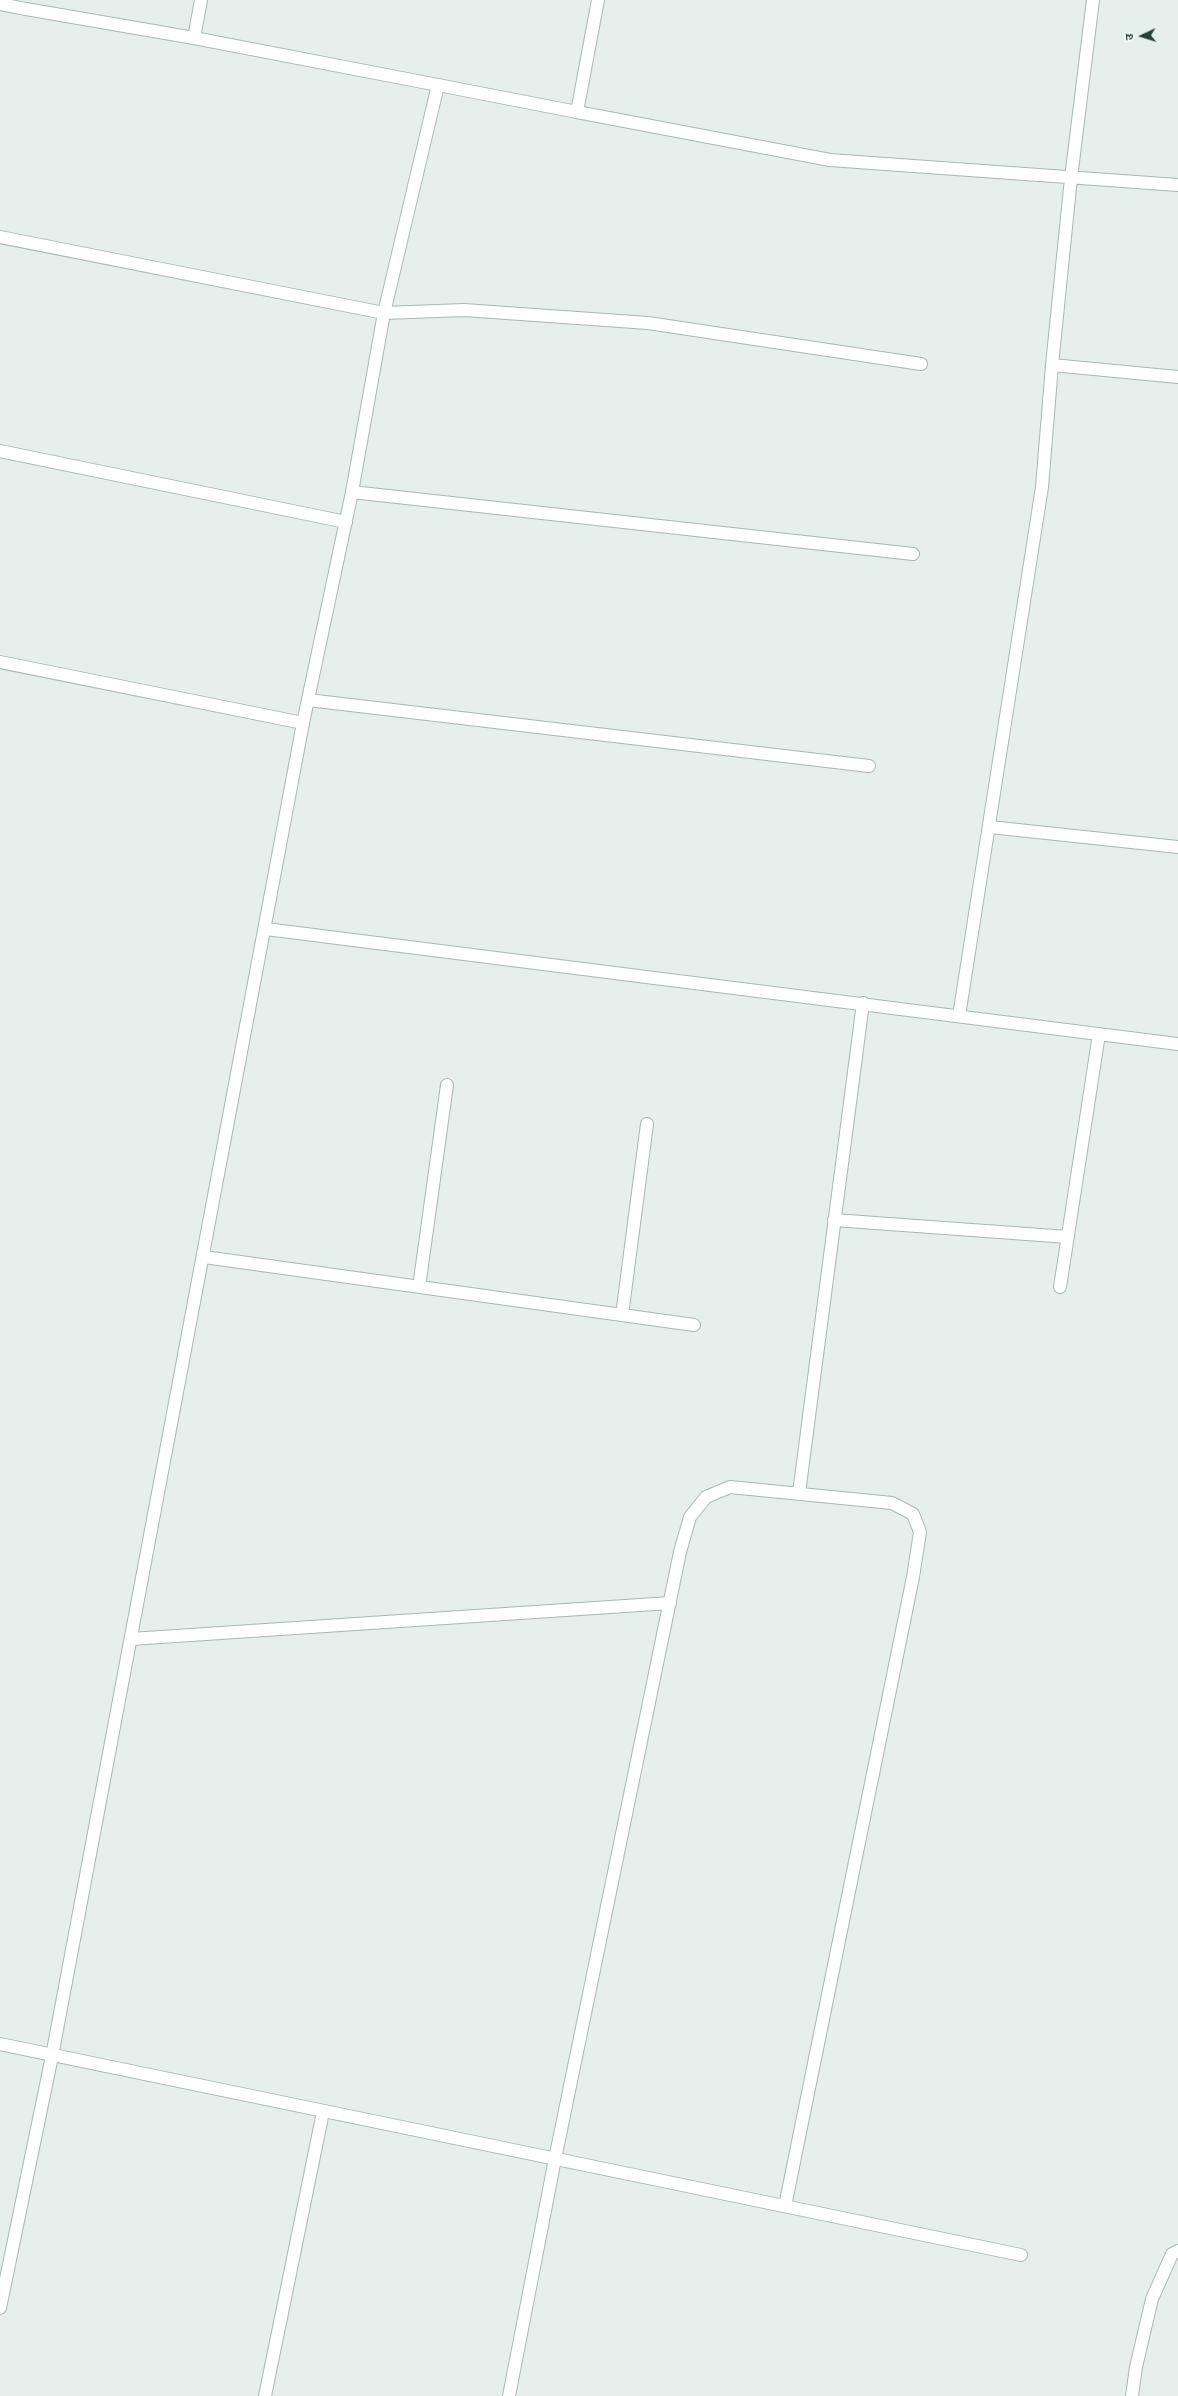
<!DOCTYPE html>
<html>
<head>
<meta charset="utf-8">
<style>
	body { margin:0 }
	#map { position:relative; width:1178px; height:2396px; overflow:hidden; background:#e6efeb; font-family:"Roboto Condensed","Noto Sans Devanagari",sans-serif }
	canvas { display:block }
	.north { position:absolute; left:1122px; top:16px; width:40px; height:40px; -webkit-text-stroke:3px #f7fbf9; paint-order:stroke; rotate:266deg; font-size:11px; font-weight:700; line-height:16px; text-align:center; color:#24423a }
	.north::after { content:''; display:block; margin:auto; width:14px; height:18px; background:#24423a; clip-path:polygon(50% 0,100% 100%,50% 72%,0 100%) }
</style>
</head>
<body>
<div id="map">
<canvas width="1178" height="2396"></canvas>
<div class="north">उ</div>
</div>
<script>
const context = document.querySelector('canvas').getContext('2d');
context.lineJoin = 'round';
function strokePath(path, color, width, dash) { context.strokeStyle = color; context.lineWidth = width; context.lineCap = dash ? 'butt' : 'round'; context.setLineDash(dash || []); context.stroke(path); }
const service = new Path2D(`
	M 26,9 L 194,38 L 438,85
	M 194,38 L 201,0
	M 577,112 L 830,160 L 1178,185
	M 0,237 L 384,313 L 464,310 L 648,323 L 921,364
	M 1052,365 L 1178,377
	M 0,451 L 346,522
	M 352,492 L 913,554
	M 0,662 L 303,723
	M 308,700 L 869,766
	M 990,827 L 1178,847
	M 266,929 L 1178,1044
	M 959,1016 L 1042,487 L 1052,365 L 1071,178 L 1093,0
	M 834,1220 L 1068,1237
	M 204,1257 L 694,1325
	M 419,1287 L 447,1085
	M 1060,1287 L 1099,1034
	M 622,1315 L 647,1124
	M 799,1493 L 863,1003
	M 131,1639 L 670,1603
	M 0,2044 L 1021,2255
	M 265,2396 L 323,2112
	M 509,2396 L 555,2159 L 680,1552 L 690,1517 L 706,1497 L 730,1487 L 892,1503 L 913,1514 L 920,1532 L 913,1577 L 785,2206`);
const minor = new Path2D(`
	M 0,4 L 26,9
	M 0,2308 L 52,2056 L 303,723 L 352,492 L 384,313 L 438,85 L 577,112 L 598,0
	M 1132,2396 L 1136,2367 L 1152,2299 L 1172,2254 L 1178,2251`);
strokePath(service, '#a8b8b2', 14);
strokePath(minor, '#a8b8b2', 14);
strokePath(service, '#fff', 12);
strokePath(minor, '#fff', 12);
</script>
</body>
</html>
